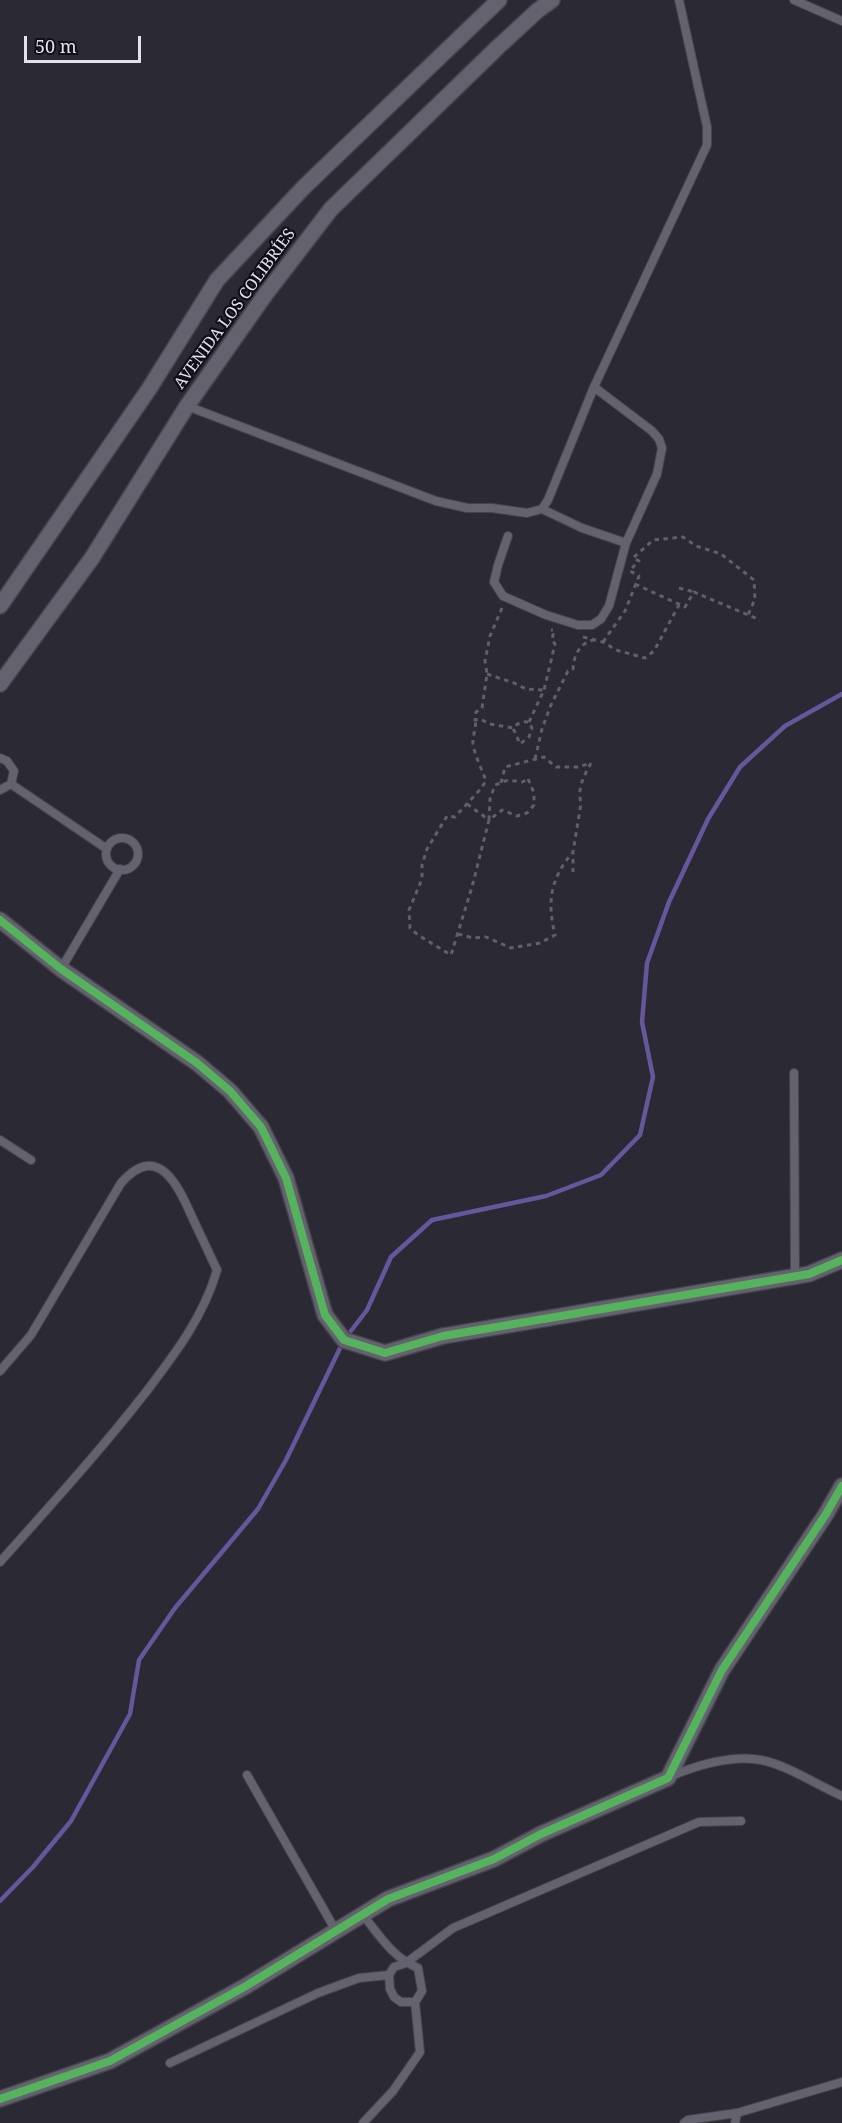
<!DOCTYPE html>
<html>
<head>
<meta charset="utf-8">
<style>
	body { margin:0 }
	#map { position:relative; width:842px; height:2123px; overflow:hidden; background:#2b2933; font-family:"Noto Serif",serif }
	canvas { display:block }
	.scale { position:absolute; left:24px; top:36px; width:117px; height:27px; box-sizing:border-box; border:3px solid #e3e1ee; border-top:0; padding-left:8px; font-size:18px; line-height:21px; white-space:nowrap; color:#e3e1ee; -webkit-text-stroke:4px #100f18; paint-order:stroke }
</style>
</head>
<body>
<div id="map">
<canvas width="842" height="2123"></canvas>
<div class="scale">50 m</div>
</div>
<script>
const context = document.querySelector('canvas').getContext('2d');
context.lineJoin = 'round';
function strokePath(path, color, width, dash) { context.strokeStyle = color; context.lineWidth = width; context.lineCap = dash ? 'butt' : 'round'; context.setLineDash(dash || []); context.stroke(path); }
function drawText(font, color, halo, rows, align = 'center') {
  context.font = font + ' "Noto Serif",serif'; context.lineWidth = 4.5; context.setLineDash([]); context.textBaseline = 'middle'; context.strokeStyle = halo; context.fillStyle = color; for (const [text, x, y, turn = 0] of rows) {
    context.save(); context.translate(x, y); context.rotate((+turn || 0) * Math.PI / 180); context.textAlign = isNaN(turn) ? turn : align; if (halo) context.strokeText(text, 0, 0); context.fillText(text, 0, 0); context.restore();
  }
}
const stream = new Path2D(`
	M 0,1901 L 33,1867 L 71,1821 L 130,1714 L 139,1660 L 175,1608 L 258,1509 L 286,1460 L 344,1340 L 367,1310 L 391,1257 L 432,1220 L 546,1196 L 601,1175 L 640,1135 L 653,1077 L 642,1022 L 647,963 L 669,902 L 708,819 L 740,767 L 785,726 L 842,694`);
const path = new Path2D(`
	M 632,568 L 639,561 L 633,558 L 653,540 L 683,537 L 696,546 L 721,554 L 754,580 L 755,599 L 748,615
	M 635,584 L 685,607 L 694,592 L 760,620
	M 679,588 L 694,592
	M 502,608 L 490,636 L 485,661 L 487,674 L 482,708 L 476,712 L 475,720 L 480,719 L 490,724 L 513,728 C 518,723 522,721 529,722 L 532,728 L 529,737 L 520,744 L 513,728
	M 583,637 L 603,642 L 616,650 L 645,658 L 654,651 L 679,605
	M 603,642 L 625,611 L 639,576 L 630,571
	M 487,674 L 514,683 L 526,689 L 544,690
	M 529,722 L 544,690 L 555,644 L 552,640 L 554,630 L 551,630
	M 535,759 L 542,729 L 550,707 L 568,671 L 573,669 C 574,655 579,644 593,640
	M 528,779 L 534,793 L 534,805 L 527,813 L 517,816 L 502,810 L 489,820 L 490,799 L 495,785 L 508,780 L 522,782 Z
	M 501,783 L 505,767 L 544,757 L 556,767 L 578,767 L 591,763 C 584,776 577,788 581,803 L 573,852 L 573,872
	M 467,804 L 489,820 L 472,887 L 451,955 L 418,935 L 410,928 L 409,910 L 422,879 L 422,865 L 427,849 L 447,816 L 455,817 C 465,805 477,795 486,781 C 482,769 475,757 473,744 C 472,735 477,729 475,720
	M 458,934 L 473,938 L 486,937 L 511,948 L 540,943 L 555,935 C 547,902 550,880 572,853`);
const service = new Path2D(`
	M 794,0 L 842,21
	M 187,406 L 436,501 L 467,508 L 492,508 L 527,513 L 542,509 L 548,500 L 594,387 L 707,145 L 707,127 L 679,0
	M 542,509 L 582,528 L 626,543
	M 508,536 L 498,565 L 494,582 L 503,596 L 546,615 L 578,625 L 592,625 L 601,619 L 609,606 L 626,543 L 657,474 L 662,448 L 659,439 L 652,431 L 594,387
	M 0,758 L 7,761 L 14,771 L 11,784 L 0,790
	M 11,784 L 107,849
	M106 854a16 16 0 1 1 32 0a16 16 0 1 1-32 0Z
	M 61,969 L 120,869
	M 794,1073 L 795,1276
	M 0,1140 L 31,1160
	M 0,1371 L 31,1335 L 121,1183 C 159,1140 179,1188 193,1219 C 201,1236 209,1253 217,1270 C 204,1316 175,1354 146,1392 C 100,1451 50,1506 0,1562
	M 247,1775 L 336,1931
	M 669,1777 C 694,1766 733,1754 761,1760 C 787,1765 817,1785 842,1796
	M 363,1915 C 379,1935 393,1958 418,1968 L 422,1991 L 415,2002 L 420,2052 L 393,2091 L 363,2123
	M 415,2002 L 401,2002 L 394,1997 L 390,1989 L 389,1975 L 394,1967 L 406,1963 L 453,1928 L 699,1822 L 741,1821
	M 170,2063 L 318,1993 L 359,1978 L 389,1975
	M 737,2113 L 842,2082
	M 684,2123 L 688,2120 L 737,2113 L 735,2123`);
const minor = new Path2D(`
	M 0,606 L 149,389 L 217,280 L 304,187 L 499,0
	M 0,684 L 92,558 L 187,406 L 265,295 L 331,209 L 497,48 L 537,11 L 552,0
	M 0,920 L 61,969 L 197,1063 L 230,1091 L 261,1127 L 286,1178 L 325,1315 L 344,1340 L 385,1353 L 443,1336 L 809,1274 L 842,1260
	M 0,2099 L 110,2061 L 246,1986 L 388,1899 L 494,1859 L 541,1834 L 668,1778 L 722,1670 L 826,1514 L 842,1486`);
const cycleway = new Path2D(`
	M 0,920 L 61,969 L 197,1063 L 230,1091 L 261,1127 L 286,1178 L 325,1315 L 344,1340 L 385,1353 L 443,1336 L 809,1274 L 842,1260
	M 0,2099 L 110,2061 L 246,1986 L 388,1899 L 494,1859 L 541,1834 L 668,1778 L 722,1670 L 826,1514 L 842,1486`);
const streetNames = [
	["AVENIDA LOS COLIBRÍES",235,309,-54]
];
strokePath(stream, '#66569c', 4.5);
strokePath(service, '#46444c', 10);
strokePath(minor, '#46444c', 18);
strokePath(path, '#615f68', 3, [4.5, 4.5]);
strokePath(service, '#64626e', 8);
strokePath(minor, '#64626e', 15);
strokePath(cycleway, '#56b35d', 8);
drawText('16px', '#e3e1ee', '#100f18', streetNames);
</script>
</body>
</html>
